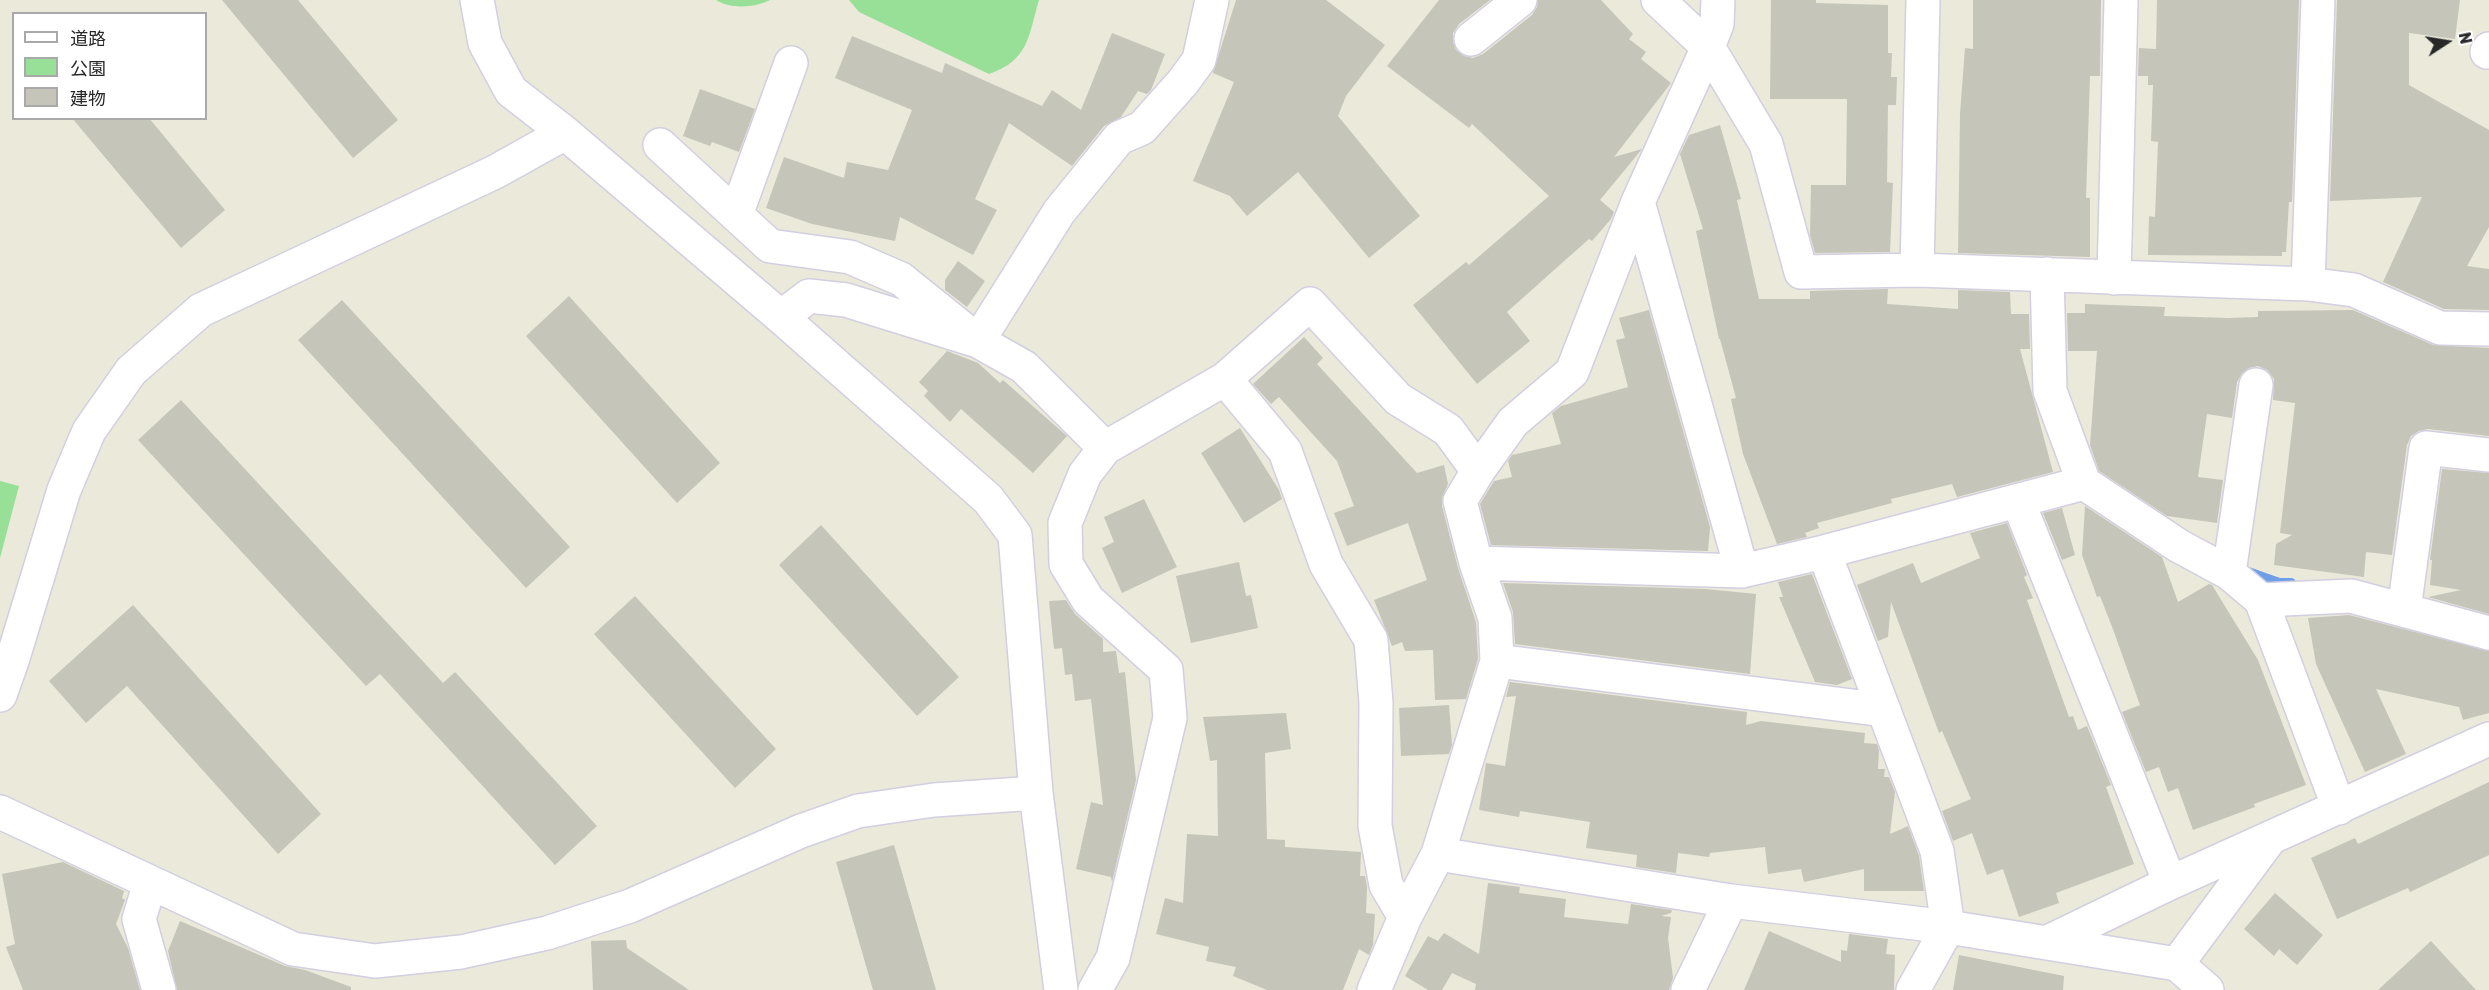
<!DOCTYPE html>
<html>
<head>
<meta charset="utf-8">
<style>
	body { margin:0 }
	#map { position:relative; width:2489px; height:990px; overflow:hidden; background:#eae9da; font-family:Rubik,"Noto Sans JP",sans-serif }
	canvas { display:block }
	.legend { position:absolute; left:12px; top:12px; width:195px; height:108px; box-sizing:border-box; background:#fff; border:2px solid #a9a9a9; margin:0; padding:8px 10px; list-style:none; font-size:18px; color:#282828 }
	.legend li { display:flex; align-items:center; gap:12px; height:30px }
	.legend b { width:30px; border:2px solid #a9a9a9 }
	.north { position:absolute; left:2417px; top:12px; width:60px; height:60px; -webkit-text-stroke:4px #fff; paint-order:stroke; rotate:78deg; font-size:16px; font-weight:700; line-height:24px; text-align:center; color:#282828 }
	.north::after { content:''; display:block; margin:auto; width:21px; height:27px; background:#282828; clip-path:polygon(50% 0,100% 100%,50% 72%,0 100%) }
</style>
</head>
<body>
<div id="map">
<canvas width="2489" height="990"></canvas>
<ul class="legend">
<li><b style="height:8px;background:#fff"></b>道路</li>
<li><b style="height:16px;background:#98df98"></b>公園</li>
<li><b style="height:16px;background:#c5c5ba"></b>建物</li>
</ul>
<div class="north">N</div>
</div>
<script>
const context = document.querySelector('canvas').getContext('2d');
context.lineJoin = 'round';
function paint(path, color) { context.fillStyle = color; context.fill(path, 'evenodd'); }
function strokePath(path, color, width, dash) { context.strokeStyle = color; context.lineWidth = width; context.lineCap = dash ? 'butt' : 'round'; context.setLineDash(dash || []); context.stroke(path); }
const green = new Path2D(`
	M 716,0 L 770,0 C 755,8 729,9 716,0 Z
	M 849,0 L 1039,0 C 1028,37 1029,60 989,74 L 859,12 Z
	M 0,481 L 19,486 L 0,558 Z`);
const stream = new Path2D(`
	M 2248,572 L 2279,583 L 2291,583`);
const building = new Path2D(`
	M 222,0 L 298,0 L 398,120 L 353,158 Z
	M 1236,0 L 1326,0 L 1385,45 L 1346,96 L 1338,116 L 1420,216 L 1369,258 L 1298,172 L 1247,216 L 1230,196 L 1193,181 L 1234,82 L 1213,73 Z
	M 1439,0 L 1490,0 L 1459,24 L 1453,33 L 1453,42 L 1456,50 L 1464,56 L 1473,58 L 1483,54 L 1532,15 L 1537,7 L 1538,0 L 1601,0 L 1633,34 L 1629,39 L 1646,52 L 1641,59 L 1671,83 L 1614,157 L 1642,149 L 1600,200 L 1614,212 L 1611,219 L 1592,241 L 1589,239 L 1507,312 L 1530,341 L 1477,384 L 1413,305 L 1466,262 L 1469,265 L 1549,196 L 1472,124 L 1469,128 L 1387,66 Z
	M 1771,0 L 1816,0 L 1816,3 L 1888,5 L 1888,53 L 1892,53 L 1891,77 L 1897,77 L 1896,105 L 1888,105 L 1887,182 L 1893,183 L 1890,252 L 1815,253 L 1810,235 L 1811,185 L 1846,185 L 1847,99 L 1770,99 Z
	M 1973,0 L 2101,0 L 2100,76 L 2090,76 L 2086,198 L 2090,198 L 2090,257 L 1958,253 L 1960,114 L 1965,48 L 1973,49 Z
	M 2157,0 L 2299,0 L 2292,202 L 2289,202 L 2286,252 L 2282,252 L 2282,256 L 2148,255 L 2149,216 L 2155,217 L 2158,142 L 2151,141 L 2153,85 L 2148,85 L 2148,76 L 2138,76 L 2139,48 L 2156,49 Z
	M 2337,0 L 2460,0 L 2455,39 L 2409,33 L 2409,85 L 2489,130 L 2489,227 L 2467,266 L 2489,269 L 2489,310 L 2444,309 L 2383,282 L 2422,197 L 2330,201 Z
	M 1112,33 L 1165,54 L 1151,90 L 1147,94 L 1138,91 L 1121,117 L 1104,126 L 1072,166 L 1009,123 L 975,199 L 997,210 L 973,255 L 900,217 L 895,241 L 812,224 L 766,208 L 784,157 L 844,178 L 847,162 L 888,170 L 912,110 L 835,78 L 852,36 L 942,73 L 945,63 L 1042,106 L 1052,90 L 1081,110 Z
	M 700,89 L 755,109 L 739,152 L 712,142 L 710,146 L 683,136 Z
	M 72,118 L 149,118 L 225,210 L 181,248 Z
	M 1720,125 L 1741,199 L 1737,200 L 1759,299 L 1810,299 L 1810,291 L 1888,289 L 1887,304 L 1958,309 L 1958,290 L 2010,292 L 2011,314 L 2029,314 L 2030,349 L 2020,349 L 2053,472 L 1957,497 L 1952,484 L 1891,499 L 1892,503 L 1817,523 L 1819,528 L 1805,533 L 1807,537 L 1777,544 L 1743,454 L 1731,399 L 1736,398 L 1720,339 L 1719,339 L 1696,231 L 1703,229 L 1680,154 L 1689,135 Z
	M 958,261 L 985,281 L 967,307 L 945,290 L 945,280 Z
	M 569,296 L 720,463 L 677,503 L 526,336 Z
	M 342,300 L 570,547 L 526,588 L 298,340 Z
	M 2085,304 L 2165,307 L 2164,316 L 2228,318 L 2258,317 L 2258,311 L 2353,310 L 2433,345 L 2489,348 L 2489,436 L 2428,429 L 2419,431 L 2411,436 L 2407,445 L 2392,555 L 2366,552 L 2364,577 L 2274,565 L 2276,544 L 2292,535 L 2280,533 L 2295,403 L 2273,400 L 2274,379 L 2267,370 L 2258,366 L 2249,368 L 2242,373 L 2237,382 L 2232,418 L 2207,414 L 2198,477 L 2223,480 L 2217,523 L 2167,516 L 2099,471 L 2090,445 L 2097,351 L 2068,351 L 2067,313 L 2085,313 Z
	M 1649,310 L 1710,527 L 1708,551 L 1491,545 L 1480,504 L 1494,481 L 1512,477 L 1508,461 L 1512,455 L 1561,444 L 1552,413 L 1561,406 L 1628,387 L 1616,340 L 1625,338 L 1619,318 Z
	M 1304,337 L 1323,358 L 1317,364 L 1417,473 L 1444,465 L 1448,484 L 1442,498 L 1442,506 L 1458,568 L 1476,622 L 1478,659 L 1466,699 L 1435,700 L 1433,650 L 1405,651 L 1402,642 L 1392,646 L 1374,600 L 1427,580 L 1408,523 L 1347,546 L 1334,513 L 1354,506 L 1337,461 L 1279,397 L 1271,404 L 1253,384 Z
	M 947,351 L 978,363 L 1000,383 L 1003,380 L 1067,436 L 1033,473 L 961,409 L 950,422 L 924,396 L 928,391 L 919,382 Z
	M 181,400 L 443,683 L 455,672 L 597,826 L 555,865 L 380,674 L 366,686 L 138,440 Z
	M 1240,428 L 1279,490 L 1282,499 L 1244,523 L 1201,453 Z
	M 2442,469 L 2489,473 L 2489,614 L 2428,597 L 2461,590 L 2430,585 L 2432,560 L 2430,560 Z
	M 1144,499 L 1177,567 L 1122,593 L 1102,548 L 1114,542 L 1104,517 Z
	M 2085,506 L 2162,557 L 2178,602 L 2209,584 L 2212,585 L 2258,660 L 2306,785 L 2254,804 L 2255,807 L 2193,830 L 2178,788 L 2168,792 L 2159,767 L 2146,772 L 2122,712 L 2140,705 L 2114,632 L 2100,596 L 2097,597 L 2082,555 Z
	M 2062,508 L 2075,555 L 2062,560 L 2043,513 Z
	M 2007,523 L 2027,575 L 2024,577 L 2033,598 L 2027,600 L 2069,717 L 2073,716 L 2078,730 L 2087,726 L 2111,785 L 2106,787 L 2134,864 L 2056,893 L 2059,903 L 2019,917 L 2003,869 L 1987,875 L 1972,833 L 1953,841 L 1942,811 L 1971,799 L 1942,731 L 1939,733 L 1891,602 L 1888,637 L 1878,641 L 1857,585 L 1913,563 L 1921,583 L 1980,558 L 1970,533 Z
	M 821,525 L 959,677 L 917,716 L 779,565 Z
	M 1239,562 L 1246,596 L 1251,595 L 1258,628 L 1191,643 L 1176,576 Z
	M 1812,574 L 1852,679 L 1837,685 L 1815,682 L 1779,597 L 1783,597 L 1778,582 Z
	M 1503,583 L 1706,589 L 1756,594 L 1750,674 L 1515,644 L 1513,612 Z
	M 635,596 L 776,749 L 735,788 L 594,634 Z
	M 1066,600 L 1075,614 L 1103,639 L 1103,652 L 1116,651 L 1119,673 L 1125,672 L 1136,780 L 1112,882 L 1111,877 L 1076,869 L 1091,802 L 1103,805 L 1091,699 L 1075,701 L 1072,674 L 1065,675 L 1062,648 L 1054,649 L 1049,601 Z
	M 133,605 L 321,814 L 278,854 L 127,686 L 86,723 L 49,681 Z
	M 2349,615 L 2489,651 L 2489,713 L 2463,720 L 2459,707 L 2376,689 L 2406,754 L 2365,772 L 2316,664 L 2308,618 Z
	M 1510,682 L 1747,712 L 1746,725 L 1761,721 L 1865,733 L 1864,743 L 1877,744 L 1879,750 L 1878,769 L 1885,769 L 1884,777 L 1889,777 L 1895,792 L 1890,834 L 1908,826 L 1919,856 L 1924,891 L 1864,891 L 1864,869 L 1804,882 L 1801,869 L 1768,874 L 1765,847 L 1710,853 L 1709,857 L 1678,853 L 1676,873 L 1636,867 L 1637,855 L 1586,848 L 1590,822 L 1520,811 L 1519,817 L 1479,810 L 1486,763 L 1505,766 L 1516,696 L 1506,697 Z
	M 1449,705 L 1452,745 L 1449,754 L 1401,756 L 1399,708 Z
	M 1286,713 L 1291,749 L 1265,753 L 1267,839 L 1285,840 L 1285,847 L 1361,852 L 1360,876 L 1365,876 L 1367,887 L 1366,913 L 1375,914 L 1373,945 L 1369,955 L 1359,949 L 1343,990 L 1267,990 L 1233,976 L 1236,967 L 1206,961 L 1209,947 L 1156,934 L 1165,898 L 1183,903 L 1187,834 L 1218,836 L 1217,760 L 1210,761 L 1203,717 Z
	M 2489,782 L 2489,855 L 2410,892 L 2408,888 L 2337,919 L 2311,858 L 2355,838 L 2358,844 Z
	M 894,845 L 936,990 L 873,990 L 836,862 Z
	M 63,862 L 124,891 L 122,898 L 125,900 L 116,924 L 128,948 L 140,990 L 23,990 L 6,947 L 15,944 L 2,874 Z
	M 1488,883 L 1520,887 L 1519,893 L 1566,899 L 1564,917 L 1628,924 L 1631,904 L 1672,910 L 1671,913 L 1661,916 L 1671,917 L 1668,938 L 1673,978 L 1669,990 L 1475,990 L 1476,984 L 1452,973 L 1442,990 L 1428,990 L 1405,976 L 1428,936 L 1438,941 L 1444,933 L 1479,954 Z
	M 2275,893 L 2323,935 L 2297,965 L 2279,949 L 2274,956 L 2244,929 Z
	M 180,921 L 285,966 L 305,970 L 351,987 L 351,990 L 177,990 L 168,951 Z
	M 1769,931 L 1841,962 L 1841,950 L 1847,951 L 1849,934 L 1888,939 L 1886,954 L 1895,955 L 1894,990 L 1744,990 Z
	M 626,940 L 627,948 L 689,990 L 593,990 L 591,941 Z
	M 2431,941 L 2476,990 L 2378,990 Z
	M 1959,955 L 2064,976 L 2063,990 L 1953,990 Z`);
const minor = new Path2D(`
	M 477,0 L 485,43 L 511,91 L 565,133 L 781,317 L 988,499 L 1015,535 L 1036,793 L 1061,990
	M 1658,0 L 1708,47 L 1766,144 L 1801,272 L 1917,270 L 2308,284 L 2354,290 L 2440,328 L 2489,329
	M 1471,39 L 1520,0
	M 2487,52 L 2489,49
	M 660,145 L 770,246 L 850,257 L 901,279 L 978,341 L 1024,367 L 1105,448
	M 1638,202 L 1742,571
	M 736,215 L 791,63
	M 1917,270 L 1923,0
	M 2047,274 L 2050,391 L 2084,483 L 2179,546 L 2229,573 L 2261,600 L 2351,596 L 2489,633
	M 2114,278 L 2121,0
	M 2308,284 L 2318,0
	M 781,317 L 809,296 L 846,300 L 978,341 L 1059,212 L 1119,138 L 1142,128 L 1183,82 L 1199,60 L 1212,0
	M 1225,379 L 1310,304 L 1398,399 L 1448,430 L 1478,471
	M 2018,501 L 2170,883
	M 1824,552 L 1937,851 L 1948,927 L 1913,990
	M 1476,563 L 1742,571 L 1824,552 L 2084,483
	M 2229,573 L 2256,385
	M 2261,600 L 2339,808
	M 2404,610 L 2426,448 L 2489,455
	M 1497,661 L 1884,710
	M 0,695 L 12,661 L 64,490 L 89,431 L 131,371 L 201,310 L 495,172 L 565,133
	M 0,812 L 293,949 L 375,961 L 461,952 L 547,933 L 630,906 L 801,831 L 858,811 L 934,800 L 1036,793
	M 1438,854 L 1731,901 L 1948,927 L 2177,964 L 2207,990
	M 150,883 L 139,919 L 159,990
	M 2048,942 L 2170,883 L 2489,739
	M 2177,964 L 2269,840
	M 1095,990 L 1113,958 L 1170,718 L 1166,670 L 1088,600 L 1066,564 L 1065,523 L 1085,474 L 1105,448 L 1225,379 L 1285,451 L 1326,564 L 1371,640 L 1376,703 L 1375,826 L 1386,885 L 1405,917
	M 1374,990 L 1405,917 L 1438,854 L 1497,661 L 1495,618 L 1476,563 L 1460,501 L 1478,471 L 1513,422 L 1572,372 L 1638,202 L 1708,47 L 1717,24 L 1718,0
	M 1688,990 L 1731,901`);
paint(green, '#98df98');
strokePath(stream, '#6f9fe9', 10);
paint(building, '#c5c5ba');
strokePath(minor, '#d2cfe1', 36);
strokePath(minor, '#fff', 33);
</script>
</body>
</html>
